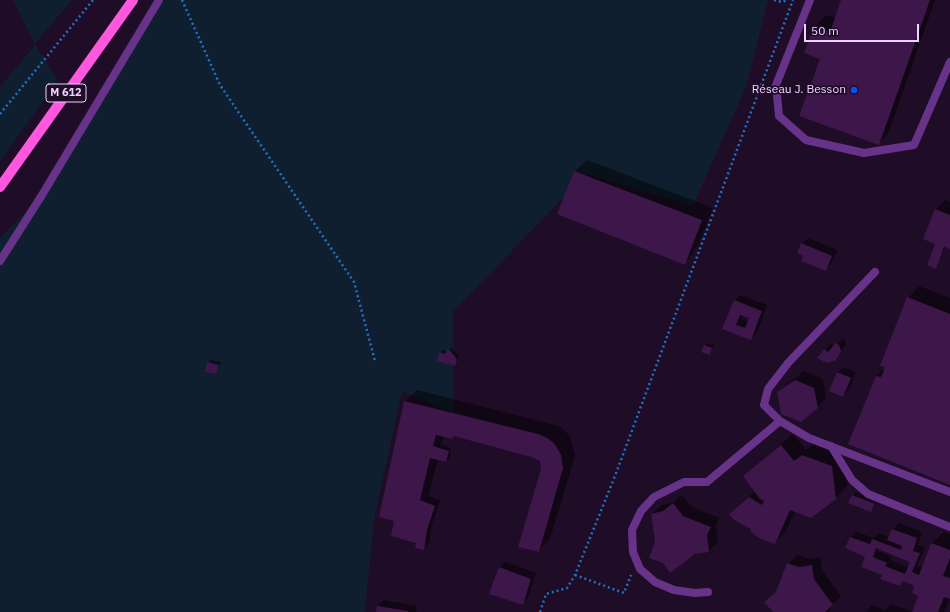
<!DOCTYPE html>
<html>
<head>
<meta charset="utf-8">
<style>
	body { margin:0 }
	#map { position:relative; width:950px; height:612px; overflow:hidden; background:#1f0c26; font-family:"IBM Plex Sans",sans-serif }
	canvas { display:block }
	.scale { position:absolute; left:804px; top:24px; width:115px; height:18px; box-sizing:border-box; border:2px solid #f0d1ff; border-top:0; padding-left:5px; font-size:12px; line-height:14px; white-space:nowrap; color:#f0d1ff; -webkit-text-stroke:3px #1f0c26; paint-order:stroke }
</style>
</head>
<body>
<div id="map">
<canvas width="950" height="612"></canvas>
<div class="scale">50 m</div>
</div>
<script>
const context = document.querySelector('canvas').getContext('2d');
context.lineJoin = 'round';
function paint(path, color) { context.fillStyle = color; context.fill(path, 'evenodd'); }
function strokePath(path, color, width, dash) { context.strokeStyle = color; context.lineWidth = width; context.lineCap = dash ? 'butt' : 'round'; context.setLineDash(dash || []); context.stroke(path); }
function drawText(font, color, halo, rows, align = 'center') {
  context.font = font + ' "IBM Plex Sans",sans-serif'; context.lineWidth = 3.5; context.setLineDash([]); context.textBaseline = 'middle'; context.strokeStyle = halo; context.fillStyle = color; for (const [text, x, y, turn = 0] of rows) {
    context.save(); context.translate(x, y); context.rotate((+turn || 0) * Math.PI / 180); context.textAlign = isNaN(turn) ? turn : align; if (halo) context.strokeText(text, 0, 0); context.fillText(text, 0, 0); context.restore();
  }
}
const green = new Path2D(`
	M 13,0 L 72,0 L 35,44 L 58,81 L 0,161 L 0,87 L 35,45 Z
	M 159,0 L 768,0 L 746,87 L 693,206 L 574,171 L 564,197 L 453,312 L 454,413 L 402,391 L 374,520 L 365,612 L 0,612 L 0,238 L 42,195 Z`);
const shadow = new Path2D(`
	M 842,0 L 935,0 L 888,134 L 879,143 L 821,58 L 815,27 L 826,15 L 836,18 Z
	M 587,160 L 713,208 L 698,245 L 685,264 L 558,213 L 575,171 Z
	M 945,200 L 950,202 L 950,249 L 945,247 L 936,268 L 937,243 L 924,238 L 936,209 Z
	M 808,238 L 837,250 L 831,264 L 825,270 L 804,255 L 802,244 Z
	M 919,286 L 950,298 L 950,483 L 850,443 L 876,376 L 886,367 L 908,298 Z
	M 740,295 L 767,305 L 757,333 L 751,339 L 723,328 L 734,301 ZM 743,315 L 750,318 L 749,322 L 741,319 Z
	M 844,338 L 846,345 L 835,359 L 825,350 L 831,344 L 834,347 Z
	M 707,343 L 714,345 L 710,354 L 705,346 Z
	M 451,347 L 459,357 L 454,365 L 440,353 L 443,350 L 448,352 Z
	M 210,360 L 221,362 L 216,373 L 208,363 Z
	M 844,367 L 856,372 L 849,390 L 843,395 L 838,372 Z
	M 804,371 L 823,379 L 826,398 L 817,407 L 778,392 Z
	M 417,390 L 559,426 L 570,436 L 575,456 L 550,539 L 538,551 L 541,460 L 531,456 L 455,435 L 452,438 L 444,436 L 441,445 L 451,448 L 449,459 L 446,461 L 438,459 L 428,496 L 440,500 L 432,524 L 429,543 L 423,549 L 395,522 L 405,402 Z
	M 793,434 L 806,450 L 814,444 L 843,455 L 847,486 L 835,498 L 795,511 L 786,531 L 775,543 L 730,514 L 755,491 L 744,476 Z
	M 855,492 L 877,501 L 874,508 L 871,511 L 850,502 Z
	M 682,495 L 692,507 L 719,518 L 716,526 L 718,542 L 709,551 L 656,542 L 652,514 L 661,505 L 672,503 Z
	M 899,523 L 922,532 L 918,545 L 925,548 L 917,566 L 922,568 L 932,543 L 944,532 L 950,534 L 950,598 L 944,612 L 913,612 L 919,596 L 918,580 L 904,580 L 900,585 L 883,574 L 851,537 L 856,532 L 874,538 L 879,533 L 889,537 L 893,529 ZM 879,548 L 912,561 L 909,568 L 890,560 L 892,557 L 878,551 Z
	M 797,555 L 809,559 L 820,557 L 822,570 L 841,596 L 832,605 L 829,612 L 774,612 L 765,602 L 778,590 L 788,564 Z
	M 505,562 L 536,573 L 528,598 L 522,604 L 499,568 Z
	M 384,600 L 417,606 L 416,612 L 377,612 L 378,606 Z
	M 891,604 L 912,612 L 866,612 L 872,605 L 885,610 Z`);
const building = new Path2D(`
	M 841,0 L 930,0 L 879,145 L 799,116 L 820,59 L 804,53 L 814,26 L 830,32 Z
	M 574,171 L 702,220 L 685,265 L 557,214 Z
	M 935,209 L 950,215 L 950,249 L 944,247 L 936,269 L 927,265 L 935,244 L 923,239 Z
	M 801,243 L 832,256 L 826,271 L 801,261 L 803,256 L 797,253 Z
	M 907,297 L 950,314 L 950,485 L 848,444 L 876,376 L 881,377 L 885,367 L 880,366 Z
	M 734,300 L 762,311 L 751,340 L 722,329 ZM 740,315 L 749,318 L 745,328 L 736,325 Z
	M 836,343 L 839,345 L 841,351 L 836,360 L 827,363 L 817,358 L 824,349 L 828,352 Z
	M 704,345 L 712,348 L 710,355 L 701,352 Z
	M 448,349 L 454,355 L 457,360 L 455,366 L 437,361 L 439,352 L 445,354 Z
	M 207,362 L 219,365 L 216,374 L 205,372 Z
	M 837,372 L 851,378 L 843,397 L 829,391 Z
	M 795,380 L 814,388 L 818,408 L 801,422 L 781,414 L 777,392 Z
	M 404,401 L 538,434 L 547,438 L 554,443 L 561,455 L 563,468 L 539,552 L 518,547 L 541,469 L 540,461 L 531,457 L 454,436 L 452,439 L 436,435 L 433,446 L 449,451 L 446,462 L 430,458 L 420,500 L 435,506 L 427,530 L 424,550 L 415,548 L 416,543 L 391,536 L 394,521 L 379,517 Z
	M 781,445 L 794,461 L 802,455 L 832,466 L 836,499 L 811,518 L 790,510 L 775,544 L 759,538 L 750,531 L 751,529 L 734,520 L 729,514 L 749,497 L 762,505 L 764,501 L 760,499 L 743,476 Z
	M 852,495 L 875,504 L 871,512 L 848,503 Z
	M 673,503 L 683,516 L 711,527 L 707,535 L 709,552 L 695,554 L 670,573 L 663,563 L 649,558 L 655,542 L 651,514 L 663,511 Z
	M 892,529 L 917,538 L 913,551 L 920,553 L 912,572 L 919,575 L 931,543 L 950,550 L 950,558 L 943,576 L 950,578 L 950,599 L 944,597 L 938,612 L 912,612 L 918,596 L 912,593 L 914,586 L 903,581 L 900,586 L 880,579 L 882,575 L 861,567 L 865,557 L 845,548 L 850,537 L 870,544 L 872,539 L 901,550 L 902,546 L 887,540 ZM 876,548 L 910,562 L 905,574 L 885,566 L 887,563 L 873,557 Z
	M 787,563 L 799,567 L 812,565 L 814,579 L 833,605 L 825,612 L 773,612 L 764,602 L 776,592 Z
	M 499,567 L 531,579 L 523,605 L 489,594 Z
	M 377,606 L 408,611 L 408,612 L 376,612 Z`);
const path = new Path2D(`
	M 182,0 L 220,85 L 354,282 L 375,361
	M 774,0 L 782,2 L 787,0
	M 0,114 L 93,0
	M 575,575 L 624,593 L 631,575
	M 540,612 L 546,594 L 567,588 L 575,575 L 615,476 L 793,0`);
const service = new Path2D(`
	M 810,0 L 776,85 L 779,116 L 806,140 L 864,153 L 914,145 L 950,62
	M 875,272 L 788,363 L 768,389 L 764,405 L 780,421 L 809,438 L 950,492
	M 831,446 L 852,480 L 868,494 L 950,527
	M 708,592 L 695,593 L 674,590 L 655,582 L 640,569 L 633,552 L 632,530 L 641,511 L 654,497 L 684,482 L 707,482 L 780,421`);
const minor = new Path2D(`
	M 0,261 L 42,195 L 159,0`);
const primary = new Path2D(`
	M 0,187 L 133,0`);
const markers = [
	[854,90,4,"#0054fc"]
];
const shields = [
	[66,93,40]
];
const shieldNames = [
	["M 612",66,93]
];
const poiNames = [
	["Réseau J. Besson",846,90]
];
paint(green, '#0f1f30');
paint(shadow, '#0007');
paint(building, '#3d1749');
strokePath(path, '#2371c1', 2.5, [2, 3]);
strokePath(service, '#673389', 8);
strokePath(minor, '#673389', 8);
strokePath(primary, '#ff58df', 10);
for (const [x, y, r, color] of markers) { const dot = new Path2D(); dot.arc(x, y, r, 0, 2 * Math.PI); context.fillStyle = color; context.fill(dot); strokePath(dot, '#1f0c26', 1.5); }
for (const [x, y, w] of shields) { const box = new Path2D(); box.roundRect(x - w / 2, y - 9, w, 18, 3); context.fillStyle = '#1f0c26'; context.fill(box); strokePath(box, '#f0d1ff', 1); }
drawText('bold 11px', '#f0d1ff', null, shieldNames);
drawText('12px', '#f0d1ff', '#1f0c26', poiNames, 'right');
</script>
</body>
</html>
